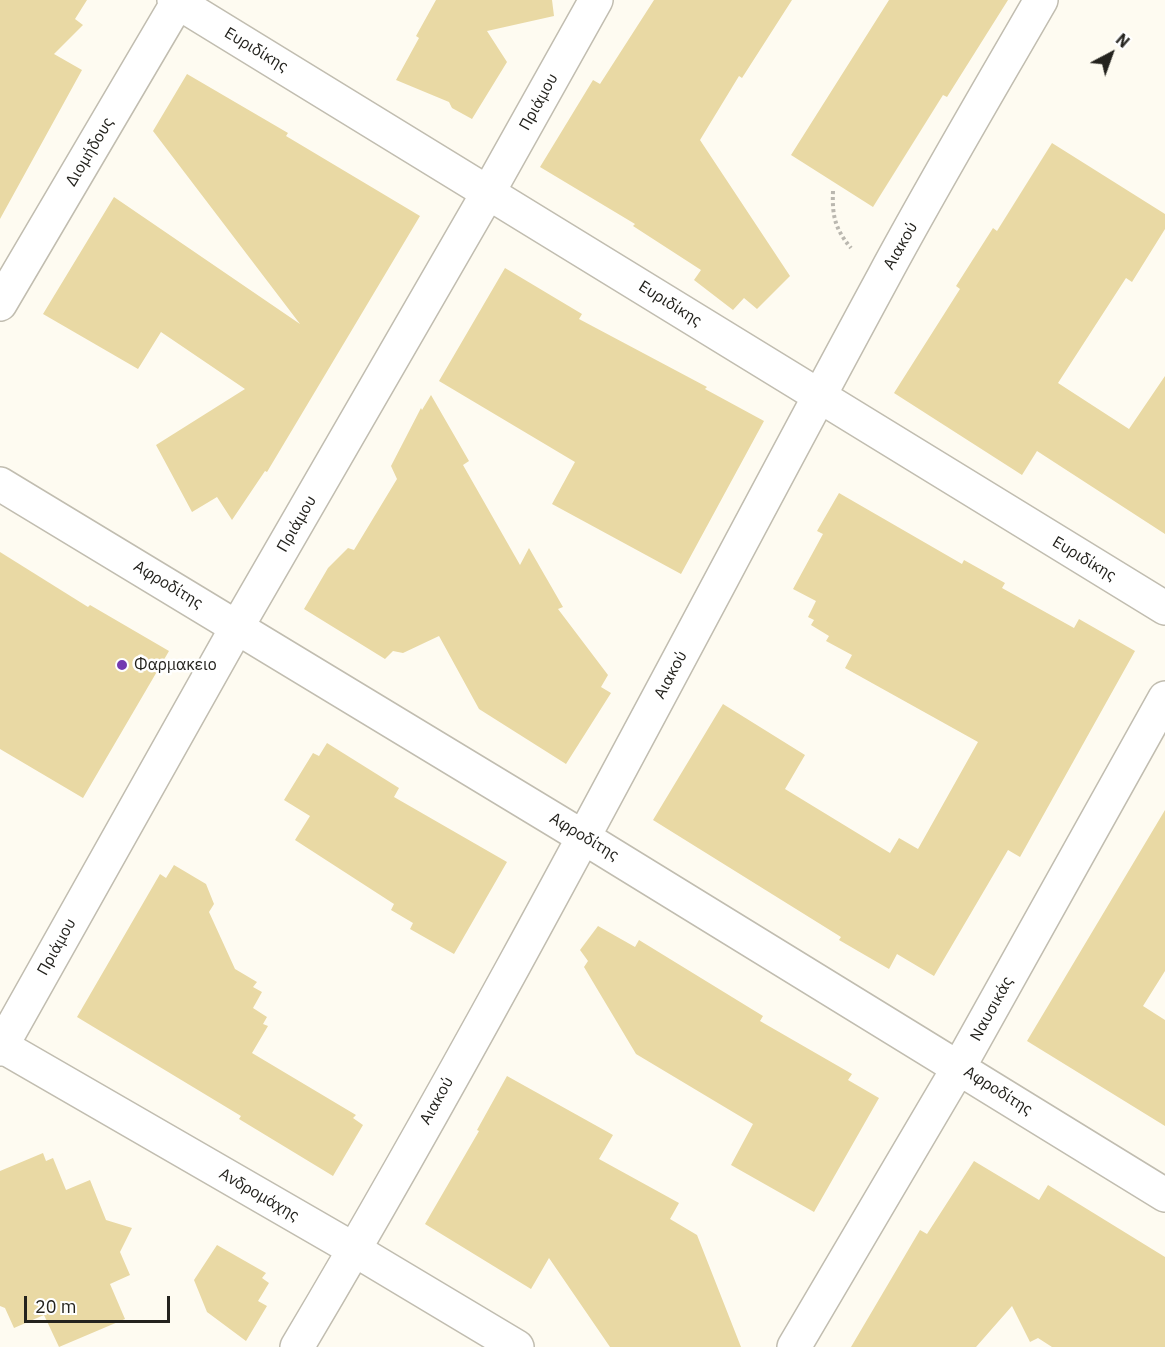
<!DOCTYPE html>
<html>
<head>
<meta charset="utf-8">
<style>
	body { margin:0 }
	#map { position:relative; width:1165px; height:1347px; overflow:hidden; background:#fefbf1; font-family:"IBM Plex Sans",sans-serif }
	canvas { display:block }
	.north { position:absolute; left:1081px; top:24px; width:60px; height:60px; -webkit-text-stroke:4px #fff; paint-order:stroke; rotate:41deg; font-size:16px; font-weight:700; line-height:24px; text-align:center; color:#24231e }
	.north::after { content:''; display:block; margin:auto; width:21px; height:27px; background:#24231e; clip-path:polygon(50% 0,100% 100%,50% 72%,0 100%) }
	.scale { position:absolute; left:24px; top:1296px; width:146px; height:27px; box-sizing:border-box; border:3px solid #24231e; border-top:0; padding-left:8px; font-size:18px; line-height:21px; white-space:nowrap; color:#24231e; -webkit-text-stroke:4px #fff; paint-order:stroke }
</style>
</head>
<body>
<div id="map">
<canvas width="1165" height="1347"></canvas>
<div class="north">N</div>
<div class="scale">20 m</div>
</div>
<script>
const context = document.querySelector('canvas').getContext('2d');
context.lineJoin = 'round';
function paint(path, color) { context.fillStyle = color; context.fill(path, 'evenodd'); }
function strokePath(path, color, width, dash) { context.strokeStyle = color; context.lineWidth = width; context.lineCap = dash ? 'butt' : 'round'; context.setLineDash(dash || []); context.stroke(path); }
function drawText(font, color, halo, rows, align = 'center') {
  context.font = font + ' "IBM Plex Sans",sans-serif'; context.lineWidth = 5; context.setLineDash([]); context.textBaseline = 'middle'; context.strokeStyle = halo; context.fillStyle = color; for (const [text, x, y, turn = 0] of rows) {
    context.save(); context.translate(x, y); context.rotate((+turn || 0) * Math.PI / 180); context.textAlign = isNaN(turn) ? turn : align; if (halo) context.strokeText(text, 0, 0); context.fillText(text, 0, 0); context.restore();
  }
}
const building = new Path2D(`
	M 0,0 L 87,0 L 75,19 L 83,25 L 54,54 L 82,70 L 0,219 Z
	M 436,0 L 552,0 L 554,16 L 487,31 L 507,62 L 472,119 L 452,108 L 449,102 L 396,80 L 419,38 L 416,36 Z
	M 654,0 L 792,0 L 742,78 L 739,76 L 700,140 L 790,276 L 757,309 L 744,298 L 733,310 L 694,280 L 701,270 L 633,226 L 635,224 L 540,167 L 593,80 L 600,84 Z
	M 889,0 L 1008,0 L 947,97 L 943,95 L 873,207 L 791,155 Z
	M 187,74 L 288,133 L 286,136 L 420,216 L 267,472 L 265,471 L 232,520 L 217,497 L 192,512 L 156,445 L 245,389 L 161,332 L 138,369 L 43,314 L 114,197 L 300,324 L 153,131 Z
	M 1052,143 L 1165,214 L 1165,229 L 1132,282 L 1126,278 L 1058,383 L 1129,429 L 1165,376 L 1165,534 L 1037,451 L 1022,475 L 894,393 L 960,289 L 956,286 L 993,228 L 997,231 Z
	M 505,268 L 582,314 L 579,319 L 707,387 L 705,389 L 764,421 L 681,574 L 552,504 L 575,462 L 439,381 Z
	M 431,395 L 469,461 L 463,465 L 520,565 L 529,548 L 563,607 L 558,609 L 608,675 L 601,687 L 611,693 L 566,764 L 479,709 L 439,636 L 403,653 L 393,651 L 385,659 L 304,609 L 328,568 L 348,548 L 354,550 L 397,479 L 391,466 L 421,408 L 422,410 Z
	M 839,493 L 962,564 L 964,560 L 1005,583 L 1002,588 L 1074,628 L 1079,619 L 1135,651 L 1020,857 L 1008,850 L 934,976 L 897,954 L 889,969 L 839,940 L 841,937 L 653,820 L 723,704 L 805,755 L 785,789 L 890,853 L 899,838 L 918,849 L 978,742 L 845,668 L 852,655 L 826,641 L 829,636 L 811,625 L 814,620 L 808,617 L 816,601 L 793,589 L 823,534 L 817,531 Z
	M 0,552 L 88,607 L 90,605 L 169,651 L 83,798 L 0,749 Z
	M 327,743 L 399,788 L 394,797 L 507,862 L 454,954 L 410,929 L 413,923 L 391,910 L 394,904 L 295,840 L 310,816 L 284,800 L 313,753 L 319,756 Z
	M 1165,810 L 1165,971 L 1143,1006 L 1165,1020 L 1165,1126 L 1027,1041 Z
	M 174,865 L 206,884 L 214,904 L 209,912 L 235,969 L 257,982 L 253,987 L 262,992 L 253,1008 L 267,1017 L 263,1024 L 268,1026 L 252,1053 L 356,1115 L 353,1118 L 363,1125 L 333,1176 L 239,1119 L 241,1116 L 77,1017 L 160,874 L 166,878 Z
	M 598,926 L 635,947 L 639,940 L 763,1016 L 760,1021 L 852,1074 L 848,1080 L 879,1098 L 814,1212 L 731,1165 L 753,1124 L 636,1054 L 584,967 L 588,961 L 580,950 Z
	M 507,1076 L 613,1135 L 599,1159 L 679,1203 L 670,1219 L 697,1235 L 741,1347 L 610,1347 L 549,1258 L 531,1289 L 425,1224 L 479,1131 L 477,1130 Z
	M 43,1153 L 46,1161 L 53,1158 L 66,1190 L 90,1180 L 106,1220 L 132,1228 L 120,1252 L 130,1275 L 110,1284 L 125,1319 L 59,1347 L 44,1315 L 14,1328 L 5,1308 L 0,1306 L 0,1171 Z
	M 974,1161 L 1039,1200 L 1048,1185 L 1165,1257 L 1165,1347 L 1052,1347 L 1038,1338 L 1030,1342 L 1012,1306 L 976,1347 L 851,1347 L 920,1230 L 927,1234 Z
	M 217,1245 L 266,1273 L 262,1278 L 269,1283 L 258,1301 L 267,1306 L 246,1341 L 207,1312 L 194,1280 Z`);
const path = new Path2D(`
	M 833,191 C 832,216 835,229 851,248`);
const minor = new Path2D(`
	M 174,0 C 505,202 834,406 1165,608
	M 0,304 L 179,0
	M 0,484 L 583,837 L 1165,1195
	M 0,1045 L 355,1250 L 517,1347
	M 297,1347 C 505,997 690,634 884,276 C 934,183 988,92 1041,0
	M 794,1347 L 959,1067 L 1165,698`);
const tertiary = new Path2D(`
	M 0,1049 L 237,627 L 489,191 L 596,0`);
const markers = [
	[122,665,6,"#733ab0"]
];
const streetNames = [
	["Ευριδίκης",256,50,31],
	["Πριάμου",539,102,-61],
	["Διομήδους",90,152,-59],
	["Αιακού",901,246,-60],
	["Ευριδίκης",670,304,32],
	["Πριάμου",297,524,-60],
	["Ευριδίκης",1084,559,31],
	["Αφροδίτης",168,585,31],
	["Αιακού",671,675,-62],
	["Αφροδίτης",584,837,31],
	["Πριάμου",57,947,-61],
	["Ναυσικάς",992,1009,-61],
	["Αφροδίτης",998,1091,32],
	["Αιακού",437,1101,-61],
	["Ανδρομάχης",259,1195,30]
];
const poiNames = [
	["Φαρμακειο",134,665]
];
paint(building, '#e9d9a4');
strokePath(minor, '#c1bdb0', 36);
strokePath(tertiary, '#c1bdb0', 36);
strokePath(path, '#bab7af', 4, [3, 3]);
strokePath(minor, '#fff', 33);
strokePath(tertiary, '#fff', 33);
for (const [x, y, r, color] of markers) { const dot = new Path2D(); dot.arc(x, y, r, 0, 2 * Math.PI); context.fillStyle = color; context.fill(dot); strokePath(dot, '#fff', 2); }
drawText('16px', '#24231e', '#fff', streetNames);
drawText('16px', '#24231e', '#fff', poiNames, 'left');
</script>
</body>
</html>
